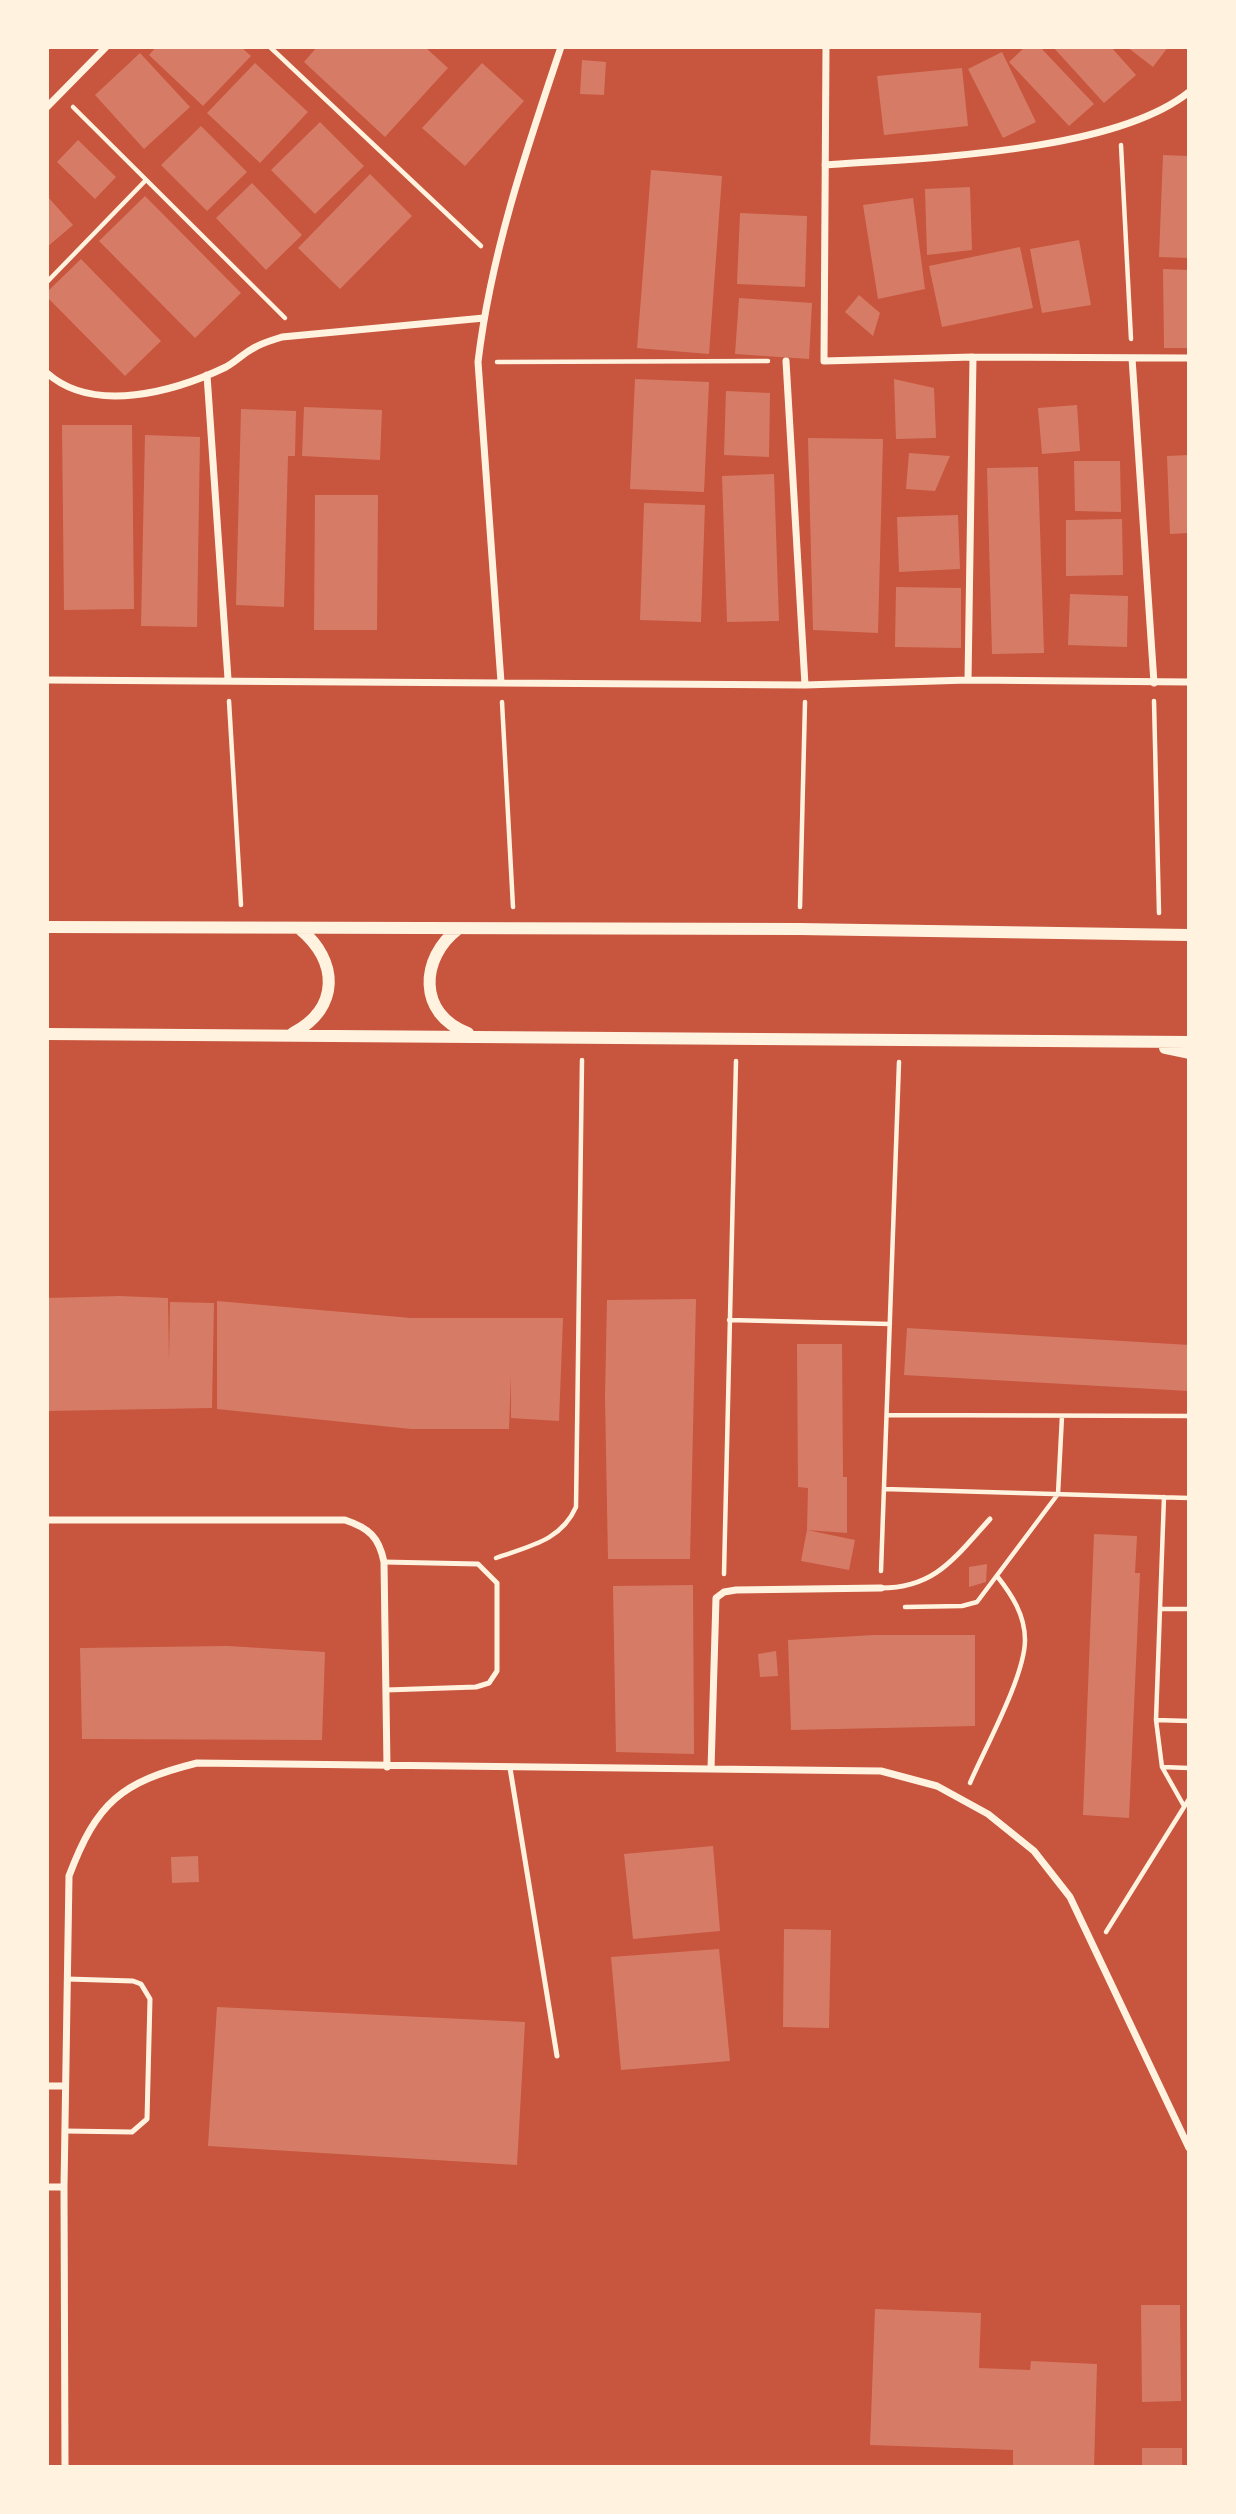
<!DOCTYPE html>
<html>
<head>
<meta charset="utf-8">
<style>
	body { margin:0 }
	#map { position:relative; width:1236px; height:2514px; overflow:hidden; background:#c8553d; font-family:"DM Sans",sans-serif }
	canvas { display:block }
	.frame { position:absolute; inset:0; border:49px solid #fff3e0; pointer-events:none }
</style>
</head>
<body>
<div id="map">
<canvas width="1236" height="2514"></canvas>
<div class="frame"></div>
</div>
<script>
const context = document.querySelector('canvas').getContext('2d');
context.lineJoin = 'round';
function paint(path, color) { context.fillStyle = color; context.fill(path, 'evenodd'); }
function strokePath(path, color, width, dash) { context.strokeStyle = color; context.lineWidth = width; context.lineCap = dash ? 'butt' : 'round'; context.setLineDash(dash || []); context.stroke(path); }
const building = new Path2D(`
	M 156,47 L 241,47 L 251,56 L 203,106 L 149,55 Z
	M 317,47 L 425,47 L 448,68 L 385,137 L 304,62 Z
	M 1025,47 L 1040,47 L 1094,104 L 1069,126 L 1009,62 Z
	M 1053,47 L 1111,47 L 1136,75 L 1104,103 Z
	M 1127,47 L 1168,47 L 1153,67 Z
	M 1002,52 L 1036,122 L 1003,138 L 968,69 Z
	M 140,53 L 190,107 L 144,149 L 95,95 Z
	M 582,60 L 606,62 L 604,95 L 580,94 Z
	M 255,63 L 308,112 L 260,163 L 207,113 Z
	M 482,63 L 524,101 L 465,166 L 422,128 Z
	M 962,68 L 968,126 L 884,135 L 877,76 Z
	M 320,122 L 364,166 L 315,214 L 271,170 Z
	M 201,126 L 247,172 L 207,211 L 161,165 Z
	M 78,140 L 116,177 L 95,199 L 57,162 Z
	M 1163,155 L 1189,156 L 1189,258 L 1159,257 Z
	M 651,170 L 722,176 L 709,354 L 637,348 Z
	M 370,174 L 412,216 L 340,289 L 298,248 Z
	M 252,183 L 302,235 L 266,270 L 216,218 Z
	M 970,187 L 972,250 L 927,255 L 925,189 Z
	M 47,196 L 73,225 L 47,247 Z
	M 145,196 L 241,293 L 195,338 L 99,241 Z
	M 913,198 L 925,289 L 878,299 L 863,205 Z
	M 740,213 L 807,216 L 805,287 L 737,284 Z
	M 1079,240 L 1091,305 L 1042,313 L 1030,249 Z
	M 1020,247 L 1033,308 L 942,327 L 929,266 Z
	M 81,259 L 161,341 L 125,376 L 47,297 L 47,292 Z
	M 1163,269 L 1189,270 L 1189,348 L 1164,348 Z
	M 859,295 L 880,313 L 873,336 L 845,312 Z
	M 739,298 L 812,303 L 809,359 L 735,354 Z
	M 635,379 L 709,382 L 704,492 L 630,489 Z
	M 894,379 L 934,388 L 936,438 L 896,439 Z
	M 726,391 L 770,393 L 769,457 L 724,455 Z
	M 1077,405 L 1080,451 L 1042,454 L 1038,408 Z
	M 304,407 L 382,410 L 380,460 L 302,456 Z
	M 241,409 L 296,411 L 295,456 L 288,456 L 284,607 L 236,605 Z
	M 62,425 L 132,425 L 134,609 L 64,610 Z
	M 145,435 L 200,437 L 197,627 L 141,626 Z
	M 808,438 L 883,439 L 878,633 L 813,630 Z
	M 909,453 L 950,456 L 935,491 L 906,489 Z
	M 1189,455 L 1189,533 L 1170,534 L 1167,456 Z
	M 1074,461 L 1120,461 L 1121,512 L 1075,511 Z
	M 1038,467 L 1044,653 L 992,654 L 987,468 Z
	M 774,474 L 779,621 L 727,622 L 722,476 Z
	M 315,495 L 378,495 L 377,630 L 314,630 Z
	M 644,503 L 705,505 L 701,622 L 640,620 Z
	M 958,515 L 960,569 L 899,572 L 897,517 Z
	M 1122,519 L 1123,575 L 1066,576 L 1066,520 Z
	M 896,587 L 961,588 L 961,648 L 895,647 Z
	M 1070,594 L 1128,596 L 1127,647 L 1068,645 Z
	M 120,1296 L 168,1298 L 169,1362 L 170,1302 L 214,1303 L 212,1408 L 47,1411 L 47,1298 Z
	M 696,1299 L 690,1559 L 608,1559 L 605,1398 L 607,1300 Z
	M 217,1301 L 411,1318 L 563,1318 L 559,1421 L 511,1418 L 511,1375 L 509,1429 L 411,1429 L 217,1409 Z
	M 907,1328 L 1189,1345 L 1189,1391 L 904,1375 Z
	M 797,1344 L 842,1344 L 843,1477 L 847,1477 L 847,1533 L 807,1530 L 808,1488 L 798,1487 Z
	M 807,1530 L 855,1540 L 849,1570 L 801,1561 Z
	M 1094,1534 L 1137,1536 L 1135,1573 L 1140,1573 L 1129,1818 L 1083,1815 Z
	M 987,1564 L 986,1582 L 969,1587 L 969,1567 Z
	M 693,1585 L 694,1754 L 616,1752 L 613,1586 Z
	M 874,1635 L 975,1635 L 975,1726 L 791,1730 L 788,1640 Z
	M 228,1646 L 325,1652 L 322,1740 L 82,1739 L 80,1648 Z
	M 776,1651 L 778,1676 L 760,1677 L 758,1654 Z
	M 713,1846 L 720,1931 L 633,1939 L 624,1854 Z
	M 198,1856 L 199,1882 L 172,1883 L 171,1857 Z
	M 784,1929 L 831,1930 L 829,2028 L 783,2027 Z
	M 719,1949 L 730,2061 L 621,2070 L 611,1957 Z
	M 217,2007 L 525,2022 L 517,2165 L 208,2146 Z
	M 1141,2305 L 1180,2305 L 1181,2401 L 1142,2402 Z
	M 875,2309 L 981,2313 L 979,2368 L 1030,2370 L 1031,2361 L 1097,2364 L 1094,2467 L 1013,2467 L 1013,2450 L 870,2445 Z
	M 1142,2448 L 1182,2448 L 1182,2467 L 1142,2467 Z`);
const path = new Path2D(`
	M 270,47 L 481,246
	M 73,107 L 285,318
	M 1121,145 L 1131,339
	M 47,282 L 145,181
	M 497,362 L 768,361
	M 229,701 L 241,905
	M 1154,701 L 1159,913
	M 502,702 L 513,907
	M 800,907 L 805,702
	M 729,1320 L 890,1324
	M 887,1415 L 1189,1416
	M 884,1489 L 1189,1498
	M 1164,1497 L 1156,1720 L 1162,1767 L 1184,1806
	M 496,1558 C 529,1546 561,1541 576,1507 L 582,1060
	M 881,1571 L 899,1062
	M 724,1574 L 736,1061
	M 905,1607 L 962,1606 L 977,1602 L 1058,1494 L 1062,1416
	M 1162,1609 L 1189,1609
	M 1156,1720 L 1189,1721
	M 1162,1767 L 1189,1768
	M 970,1783 C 985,1748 1025,1676 1025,1640 C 1025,1615 1012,1595 997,1576
	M 1106,1932 L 1189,1799`);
const service = new Path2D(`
	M 384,1562 L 478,1564 L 497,1583 L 497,1671 L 489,1683 L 476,1687 L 386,1690
	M 881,1588 C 936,1588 955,1557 990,1519
	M 510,1768 L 557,2056
	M 65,2131 L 132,2132 L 147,2119 L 150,1999 L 141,1984 L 133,1981 L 67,1979`);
const minor = new Path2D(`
	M 826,47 L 824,361 L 973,357 L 1189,358
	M 47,107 L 106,47
	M 825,165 C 921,158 1113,153 1189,92
	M 1132,358 L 1154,683
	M 786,361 L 805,685
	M 47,373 C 94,415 176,391 226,367 C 235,362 243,354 252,349 C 261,343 273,340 282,337 L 484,318
	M 207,375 L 228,679
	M 47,680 L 805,685 L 968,680 L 1189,682
	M 968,680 L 973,357
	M 501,682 L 478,362 C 491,253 526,151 561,47
	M 47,1520 L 345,1520 C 369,1528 379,1537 384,1562 L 387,1767
	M 711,1769 L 716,1598 L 724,1592 L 736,1590 L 881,1588
	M 47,2086 L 65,2086
	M 47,2187 L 64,2187
	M 65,2467 L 64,2187 L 69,1876 C 97,1802 121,1782 197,1763 L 881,1771 L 937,1786 L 988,1814 L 1034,1851 L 1070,1897 L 1189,2148`);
const tertiary = new Path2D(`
	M 47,927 L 799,929 L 1189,935
	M 458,929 C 420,958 417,1014 468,1033
	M 293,1033 C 340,1008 339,961 300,929
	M 47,1034 L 1189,1042
	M 1165,1048 L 1189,1053`);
paint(building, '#d67c66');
strokePath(path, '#fff3e0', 4.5);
strokePath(service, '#fff3e0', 5);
strokePath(minor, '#fff3e0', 7);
strokePath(tertiary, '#fff3e0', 12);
</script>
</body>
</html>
